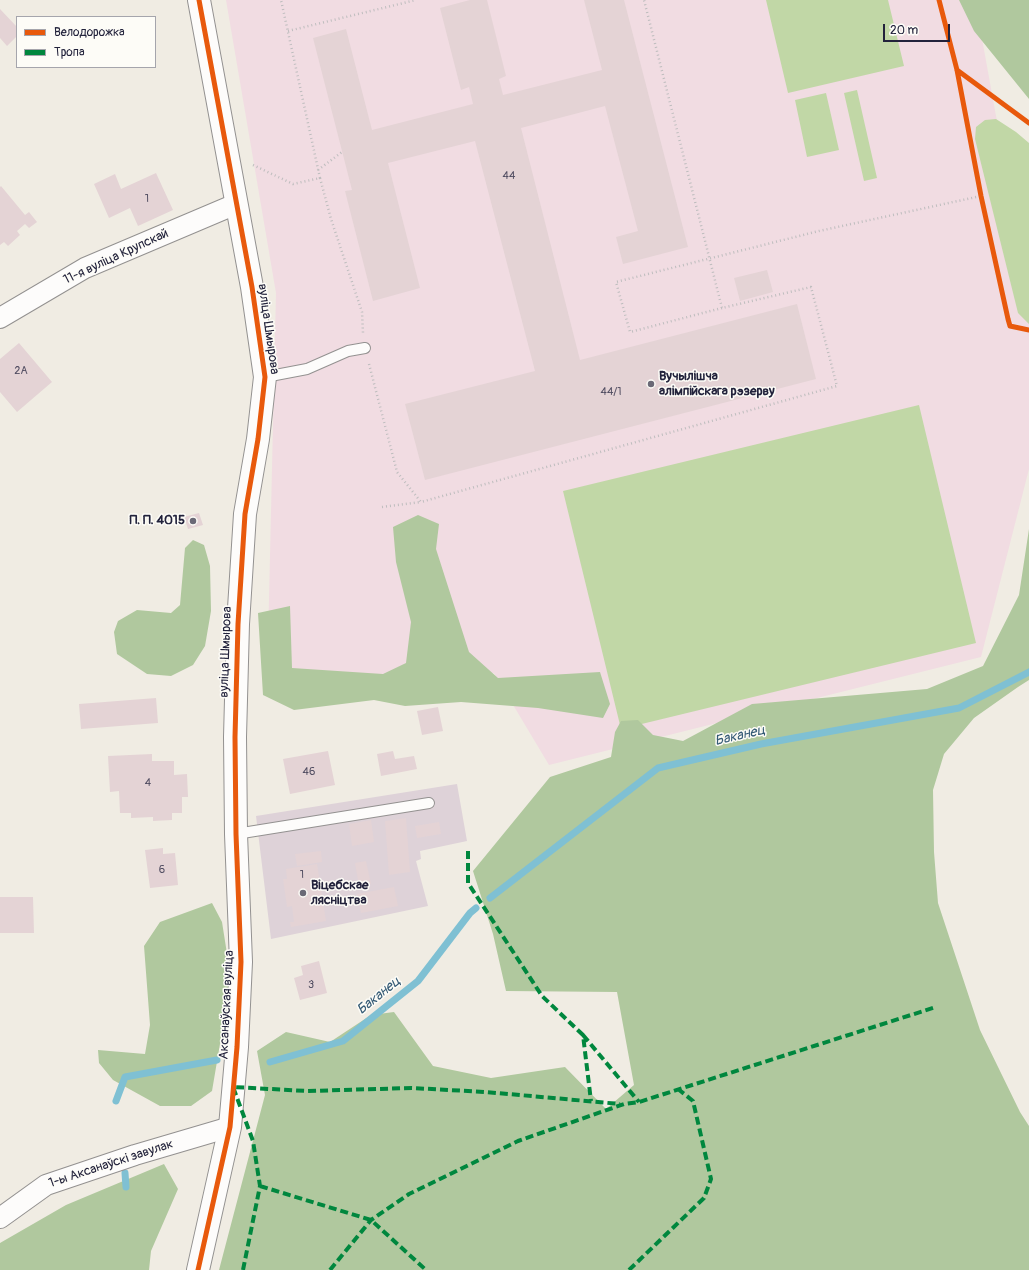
<!DOCTYPE html>
<html>
<head>
<meta charset="utf-8">
<style>
	body { margin:0 }
	#map { position:relative; width:1029px; height:1270px; overflow:hidden; background:#f0ece3; font-family:Pangolin,sans-serif }
	canvas { display:block }
	.legend { position:absolute; left:16px; top:16px; width:140px; height:52px; box-sizing:border-box; background:#fdfcf7; border:1px solid #a5a5ac; margin:0; padding:5px 7px; list-style:none; font-size:12px; color:#22223b }
	.legend li { display:flex; align-items:center; gap:8px; height:20px }
	.legend b { width:20px; border:1px solid #a5a5ac }
	.scale { position:absolute; left:883px; top:24px; width:67px; height:18px; box-sizing:border-box; border:2px solid #22223b; border-top:0; padding-left:5px; font-size:12px; line-height:14px; white-space:nowrap; color:#22223b; -webkit-text-stroke:3px #fdfcf7; paint-order:stroke }
</style>
</head>
<body>
<div id="map">
<canvas width="1029" height="1270"></canvas>
<ul class="legend">
<li><b style="height:5px;background:#e8590c"></b>Велодорожка</li>
<li><b style="height:5px;background:#00873e"></b>Тропа</li>
</ul>
<div class="scale">20 m</div>
</div>
<script>
const context = document.querySelector('canvas').getContext('2d');
context.lineJoin = 'round';
function paint(path, color) { context.fillStyle = color; context.fill(path, 'evenodd'); }
function strokePath(path, color, width, dash) { context.strokeStyle = color; context.lineWidth = width; context.lineCap = dash ? 'butt' : 'round'; context.setLineDash(dash || []); context.stroke(path); }
function drawText(font, color, halo, rows, align = 'center') {
  context.font = font + ' Pangolin,sans-serif'; context.lineWidth = 3; context.setLineDash([]); context.textBaseline = 'middle'; context.strokeStyle = halo; context.fillStyle = color; for (const [text, x, y, turn = 0] of rows) {
    context.save(); context.translate(x, y); context.rotate((+turn || 0) * Math.PI / 180); context.textAlign = isNaN(turn) ? turn : align; if (halo) context.strokeText(text, 0, 0); context.fillText(text, 0, 0); context.restore();
  }
}
const built = new Path2D(`
	M 226,0 L 975,0 L 1029,298 L 1029,469 L 981,657 L 549,765 L 494,673 L 267,687 L 276,293 Z`);
const industrial = new Path2D(`
	M 457,784 L 467,841 L 420,851 L 421,859 L 416,861 L 428,906 L 271,939 L 256,816 Z`);
const green = new Path2D(`
	M 766,0 L 888,0 L 904,66 L 788,93 Z
	M 857,90 L 877,178 L 864,181 L 844,93 Z
	M 826,93 L 839,150 L 807,157 L 795,100 Z
	M 996,119 L 1016,132 L 1029,143 L 1029,324 L 1018,313 L 975,139 L 976,127 L 985,120 Z
	M 919,405 L 976,643 L 621,729 L 563,491 Z`);
const forest = new Path2D(`
	M 959,0 L 1029,0 L 1029,99 L 974,31 Z
	M 418,515 L 439,524 L 436,549 L 469,652 L 498,678 L 600,672 L 610,704 L 603,718 L 538,708 L 461,702 L 405,706 L 374,700 L 294,710 L 263,695 L 258,613 L 290,606 L 292,668 L 383,674 L 406,663 L 411,622 L 396,562 L 393,527 Z
	M 1029,529 L 1029,680 L 1018,687 L 974,718 L 944,754 L 933,790 L 934,852 L 938,903 L 980,1030 L 1020,1112 L 1029,1126 L 1029,1270 L 219,1270 L 265,1095 L 257,1051 L 286,1032 L 330,1042 L 371,1015 L 394,1012 L 433,1066 L 491,1078 L 565,1067 L 606,1109 L 634,1085 L 617,992 L 506,991 L 493,934 L 473,871 L 550,777 L 611,757 L 615,732 L 621,721 L 638,720 L 653,735 L 683,741 L 752,704 L 927,689 L 983,666 L 1019,595 Z
	M 193,540 L 204,545 L 210,566 L 211,611 L 205,646 L 193,665 L 171,676 L 147,674 L 117,654 L 114,632 L 118,621 L 137,610 L 171,613 L 180,605 L 185,548 Z
	M 212,903 L 222,922 L 231,979 L 212,1091 L 191,1106 L 160,1106 L 113,1080 L 99,1063 L 98,1050 L 145,1054 L 150,1025 L 144,946 L 160,922 Z
	M 164,1164 L 178,1189 L 151,1251 L 149,1270 L 0,1270 L 0,1243 L 66,1205 Z`);
const stream = new Path2D(`
	M 490,898 L 658,768 L 761,744 L 959,708 L 1029,672
	M 270,1062 L 343,1041 L 418,981 L 470,913 L 476,908
	M 116,1101 L 125,1077 L 217,1060
	M 125,1173 L 126,1187`);
const building = new Path2D(`
	M 470,0 L 487,0 L 506,76 L 499,79 L 503,95 L 602,70 L 584,0 L 624,0 L 688,247 L 623,264 L 616,237 L 638,231 L 605,106 L 521,128 L 580,360 L 797,304 L 816,379 L 425,480 L 405,404 L 535,371 L 475,141 L 388,163 L 420,288 L 373,301 L 345,191 L 352,190 L 313,38 L 346,29 L 372,130 L 473,104 L 469,87 L 461,90 L 440,8 Z
	M 0,9 L 17,27 L 17,36 L 7,46 L 0,38 Z
	M 156,173 L 173,210 L 138,226 L 130,208 L 109,218 L 94,184 L 115,174 L 121,189 Z
	M 1,186 L 25,215 L 29,212 L 37,222 L 29,228 L 25,224 L 17,231 L 20,235 L 8,246 L 4,242 L 0,245 L 0,187 Z
	M 767,270 L 773,292 L 740,301 L 734,278 Z
	M 19,343 L 52,382 L 17,412 L 0,392 L 0,359 Z
	M 199,513 L 203,525 L 188,529 L 184,517 Z
	M 156,698 L 158,723 L 81,729 L 79,704 Z
	M 438,707 L 443,731 L 422,735 L 417,711 Z
	M 328,751 L 335,785 L 290,794 L 283,759 Z
	M 393,751 L 395,759 L 414,756 L 417,769 L 381,776 L 377,754 Z
	M 152,754 L 152,761 L 174,761 L 174,775 L 187,774 L 188,797 L 182,797 L 182,813 L 172,813 L 172,820 L 153,821 L 153,817 L 131,818 L 131,813 L 120,813 L 119,791 L 110,792 L 108,756 Z
	M 406,818 L 410,872 L 389,875 L 385,821 Z
	M 371,820 L 374,842 L 352,846 L 349,824 Z
	M 439,822 L 441,834 L 417,838 L 415,826 Z
	M 163,848 L 163,854 L 175,853 L 178,885 L 150,888 L 145,850 Z
	M 321,851 L 322,862 L 297,866 L 295,854 Z
	M 366,861 L 371,884 L 359,886 L 355,863 Z
	M 317,864 L 326,921 L 291,927 L 290,922 L 294,922 L 292,906 L 287,907 L 283,879 L 287,879 L 286,869 Z
	M 394,887 L 398,906 L 361,913 L 357,894 Z
	M 0,897 L 33,897 L 34,933 L 0,933 Z
	M 319,961 L 327,993 L 300,1000 L 294,978 L 303,975 L 301,966 Z`);
const path = new Path2D(`
	M 288,31 L 416,0
	M 253,165 L 293,184 L 320,178 L 281,0
	M 318,170 L 342,152
	M 320,178 L 331,219 L 362,312 L 363,333
	M 722,308 L 630,332 L 616,282 L 819,231 L 981,196
	M 369,364 L 397,472 L 421,502 L 837,386 L 811,287 L 722,308 L 644,0
	M 382,507 L 421,502`);
const lane = new Path2D(`
	M 265,377 L 307,369 L 348,351 L 365,348
	M 236,834 L 429,803`);
const street = new Path2D(`
	M 0,318 L 85,268 L 236,204
	M 0,1218 L 46,1185 L 135,1155 L 230,1127`);
const secondary = new Path2D(`
	M 198,1270 L 230,1127 L 237,1047 L 241,962 L 236,834 L 235,737 L 238,624 L 245,514 L 258,439 L 265,377 L 252,287 L 199,0`);
const quiet = new Path2D(`
	M 468,851 L 468,883 L 542,996 L 583,1035 L 591,1101
	M 583,1035 L 639,1102
	M 260,1186 L 371,1220 L 426,1270
	M 243,1270 L 260,1186 L 253,1141 L 233,1087 L 307,1091 L 412,1088 L 486,1092 L 620,1104
	M 330,1270 L 371,1220 L 409,1194 L 518,1141 L 624,1104 L 639,1102 L 936,1007
	M 629,1270 L 704,1198 L 711,1179 L 693,1101 L 678,1089`);
const cycleway = new Path2D(`
	M 939,0 L 957,70 L 981,196 L 1008,319 L 1010,326 L 1029,330
	M 957,70 L 1029,123
	M 198,1270 L 230,1127 L 237,1047 L 241,962 L 236,834 L 235,737 L 238,624 L 245,514 L 258,439 L 265,377 L 252,287 L 199,0`);
const markers = [
	[651,384,4,"#6a6976"],
	[193,521,4,"#6a6976"],
	[303,893,4,"#6a6976"]
];
const numberNames = [
	["44",509,176],
	["1",147,199],
	["2А",21,371],
	["44/1",611,392],
	["46",309,772],
	["4",148,783],
	["6",162,870],
	["1",302,875],
	["3",311,985]
];
const streetNames = [
	["11-я вуліца Крупскай",116,257,-25],
	["вуліца Шмырова",268,329,82],
	["вуліца Шмырова",226,652,-88],
	["Аксанаўская вуліца",227,1005,-87],
	["1-ы Аксанаўскі завулак",111,1164,-18]
];
const poiNames = [
	["Вучылішча",659,377],
	["алімпійскага рэзерву",659,392],
	["П. П. 4015",185,521,"right"],
	["Віцебскае",311,886],
	["лясніцтва",311,901]
];
const waterNames = [
	["Баканец",740,736,-13],
	["Баканец",379,996,-39]
];
paint(built, '#f1dce2');
paint(industrial, '#ded2d8');
paint(green, '#c1d7a6');
paint(forest, '#b0c89e');
strokePath(stream, '#7fc0d3', 7);
paint(building, '#e4d3d5');
strokePath(lane, '#939190', 12);
strokePath(street, '#939190', 22);
strokePath(secondary, '#939190', 24);
strokePath(path, '#bebdbe', 2.5, [1, 3]);
strokePath(lane, '#fdfcfb', 10);
strokePath(street, '#fdfcfb', 20);
strokePath(secondary, '#fdfcfb', 22);
strokePath(quiet, '#00873e', 4, [8, 4]);
strokePath(cycleway, '#e8590c', 5);
for (const [x, y, r, color] of markers) { const dot = new Path2D(); dot.arc(x, y, r, 0, 2 * Math.PI); context.fillStyle = color; context.fill(dot); strokePath(dot, '#fdfcf7', 1.5); }
drawText('11px', '#524e62', null, numberNames);
drawText('13px', '#22223b', '#fdfcf7', streetNames);
drawText('bold 13px', '#22223b', '#fdfcf7', poiNames, 'left');
drawText('italic 14px', '#345a75', '#fdfcf7', waterNames);
</script>
</body>
</html>
